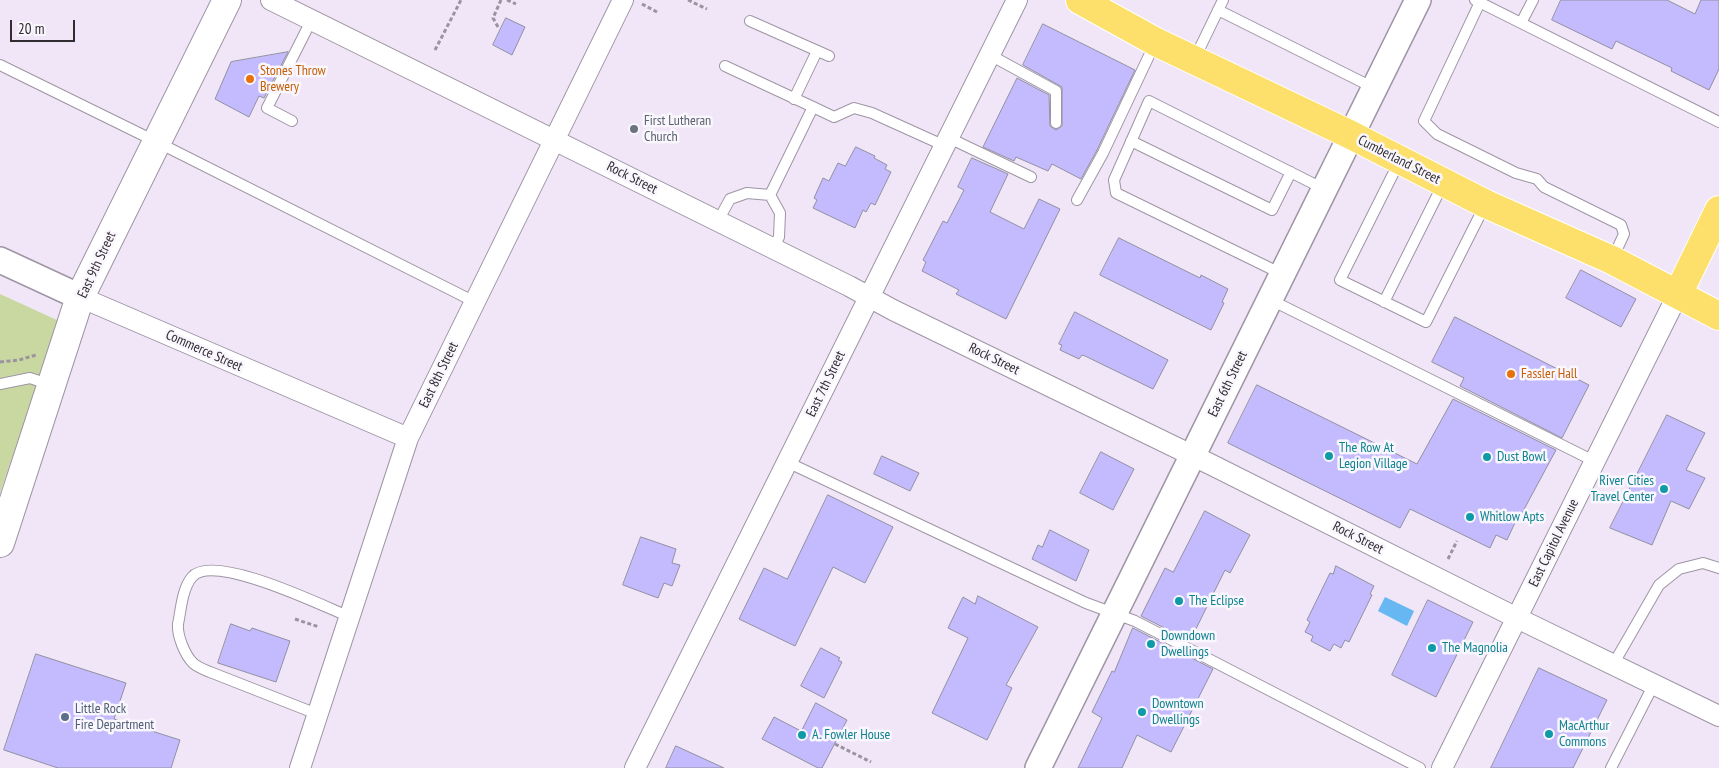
<!DOCTYPE html>
<html>
<head>
<meta charset="utf-8">
<style>
	body { margin:0 }
	#map { position:relative; width:1719px; height:768px; overflow:hidden; background:#f0e6f7; font-family:"PT Sans Narrow",sans-serif }
	canvas { display:block }
	.scale { position:absolute; left:10px; top:20px; width:65px; height:22px; box-sizing:border-box; border:2px solid #302c32; border-top:0; padding-left:6px; font-size:15px; line-height:18px; white-space:nowrap; color:#302c32; -webkit-text-stroke:4px #faf6fd; paint-order:stroke }
</style>
</head>
<body>
<div id="map">
<canvas width="1719" height="768"></canvas>
<div class="scale">20 m</div>
</div>
<script>
const context = document.querySelector('canvas').getContext('2d');
context.lineJoin = 'round';
function paint(path, color) { context.fillStyle = color; context.fill(path, 'evenodd'); }
function strokePath(path, color, width, dash) { context.strokeStyle = color; context.lineWidth = width; context.lineCap = dash ? 'butt' : 'round'; context.setLineDash(dash || []); context.stroke(path); }
function drawText(font, color, halo, rows, align = 'center') {
  context.font = font + ' "PT Sans Narrow",sans-serif'; context.lineWidth = 5; context.setLineDash([]); context.textBaseline = 'middle'; context.strokeStyle = halo; context.fillStyle = color; for (const [text, x, y, turn = 0] of rows) {
    context.save(); context.translate(x, y); context.rotate((+turn || 0) * Math.PI / 180); context.textAlign = isNaN(turn) ? turn : align; if (halo) context.strokeText(text, 0, 0); context.fillText(text, 0, 0); context.restore();
  }
}
const green = new Path2D(`
	M 0,294 L 59,321 L 0,493 Z`);
const water = new Path2D(`
	M 1385,597 L 1414,611 L 1407,626 L 1378,611 Z`);
const building = new Path2D(`
	M 1561,0 L 1667,0 L 1695,14 L 1701,0 L 1719,0 L 1719,69 L 1709,90 L 1671,71 L 1672,68 L 1616,41 L 1612,49 L 1552,20 Z
	M 506,18 L 525,27 L 512,55 L 493,45 Z
	M 1043,24 L 1135,70 L 1097,150 L 1081,179 L 1052,164 L 1048,171 L 1016,157 L 1014,161 L 983,147 L 1017,78 L 1049,95 L 1050,126 L 1056,130 L 1062,126 L 1062,87 L 1023,65 Z
	M 288,52 L 264,98 L 259,96 L 249,117 L 215,99 L 231,62 Z
	M 856,147 L 875,156 L 874,158 L 887,165 L 885,169 L 891,172 L 875,205 L 871,203 L 866,212 L 863,210 L 855,228 L 813,208 L 817,200 L 814,198 L 823,178 L 829,181 L 838,163 L 845,166 Z
	M 972,158 L 1008,174 L 990,212 L 1024,229 L 1039,199 L 1060,209 L 1006,319 L 956,294 L 959,290 L 922,271 L 926,262 L 923,260 L 943,221 L 947,223 L 964,190 L 958,187 Z
	M 1119,238 L 1200,278 L 1201,275 L 1228,289 L 1222,302 L 1224,303 L 1211,330 L 1100,275 Z
	M 1581,270 L 1636,299 L 1621,327 L 1566,298 Z
	M 1075,312 L 1168,360 L 1153,389 L 1085,356 L 1082,355 L 1079,359 L 1060,350 L 1062,345 L 1059,344 Z
	M 1455,317 L 1589,385 L 1562,438 L 1460,386 L 1464,378 L 1432,362 Z
	M 1257,385 L 1417,464 L 1453,399 L 1556,450 L 1521,515 L 1519,514 L 1507,540 L 1496,535 L 1490,548 L 1410,509 L 1400,528 L 1228,443 Z
	M 1667,415 L 1705,433 L 1686,470 L 1705,478 L 1689,509 L 1671,501 L 1652,545 L 1610,528 Z
	M 1101,452 L 1134,469 L 1113,510 L 1080,493 Z
	M 882,456 L 919,473 L 910,491 L 874,474 Z
	M 828,495 L 893,527 L 865,583 L 833,567 L 795,646 L 739,619 L 764,568 L 787,579 Z
	M 1205,511 L 1250,535 L 1230,573 L 1225,570 L 1190,641 L 1141,616 L 1165,568 L 1173,572 Z
	M 1050,530 L 1089,550 L 1076,581 L 1032,559 L 1038,545 L 1042,547 Z
	M 641,537 L 676,549 L 672,563 L 680,565 L 672,586 L 664,583 L 658,598 L 623,585 Z
	M 1336,566 L 1374,586 L 1370,594 L 1372,595 L 1349,642 L 1345,640 L 1341,648 L 1334,644 L 1330,651 L 1311,641 L 1313,636 L 1305,632 L 1310,622 L 1307,620 L 1330,573 L 1333,574 Z
	M 978,596 L 1038,627 L 1006,685 L 1012,688 L 987,740 L 932,713 L 968,638 L 948,628 L 963,597 L 975,604 Z
	M 1428,600 L 1473,622 L 1436,697 L 1392,675 Z
	M 231,624 L 250,631 L 252,628 L 290,641 L 276,682 L 218,663 Z
	M 1133,628 L 1213,669 L 1171,752 L 1137,735 L 1122,768 L 1078,768 L 1102,718 L 1092,712 L 1112,671 L 1114,672 Z
	M 821,648 L 840,658 L 838,660 L 842,662 L 824,698 L 801,686 Z
	M 36,654 L 126,683 L 114,719 L 180,740 L 171,768 L 58,768 L 4,750 Z
	M 1539,668 L 1607,700 L 1573,768 L 1491,768 Z
	M 816,703 L 847,720 L 822,768 L 818,768 L 762,739 L 774,717 L 801,731 Z
	M 676,746 L 724,768 L 666,768 Z`);
const path = new Path2D(`
	M 507,0 L 516,4
	M 688,0 L 707,9
	M 642,4 L 657,12
	M 498,27 L 493,18 L 501,0
	M 435,50 L 461,0
	M 0,362 L 19,360 L 36,355
	M 1448,559 L 1457,541
	M 295,619 L 319,627
	M 835,744 L 871,762`);
const service = new Path2D(`
	M 1475,0 L 1719,122
	M 1481,0 L 1424,121 L 1437,134 L 1516,173 L 1537,179 L 1544,187 L 1621,225 L 1624,234 L 1612,260
	M 1218,10 L 1374,88
	M 750,21 L 829,56
	M 1521,23 L 1533,0
	M 990,55 L 1056,91 L 1056,123
	M 1194,60 L 1223,0
	M 0,65 L 157,142 L 475,302
	M 725,66 L 813,107
	M 794,99 L 817,51
	M 292,121 L 267,108 L 312,19
	M 949,138 L 1031,177
	M 1131,141 L 1272,210 L 1291,172
	M 1400,160 L 1340,280 L 1426,322 L 1485,205
	M 770,195 L 813,107 L 834,117 L 854,108 L 872,113 L 945,146
	M 770,195 L 780,213 L 779,237 L 773,249
	M 1077,200 L 1103,153 L 1155,43
	M 718,221 L 730,199 L 747,193 L 770,195
	M 1282,274 L 1116,193 L 1114,180 L 1149,101 L 1324,189
	M 1271,300 L 1594,461
	M 1384,302 L 1443,184
	M 0,384 L 30,378 L 51,385
	M 787,462 L 1086,603 L 1135,621 L 1420,768
	M 1614,663 L 1659,585 L 1679,569 L 1703,563 L 1719,568
	M 317,714 L 210,672 C 205,670 197,667 193,663 C 185,655 177,636 178,624 C 181,610 182,589 192,577 C 213,552 323,606 350,617
	M 1611,768 L 1654,684`);
const minor = new Path2D(`
	M 271,0 L 849,286 L 893,310 L 1214,466 L 1517,618 L 1719,716
	M 80,297 L 408,438
	M 300,768 L 408,438 L 623,0
	M 635,768 L 1017,0
	M 1442,768 L 1678,294`);
const tertiary = new Path2D(`
	M 0,260 L 80,297
	M 1038,768 L 1418,0`);
const secondary = new Path2D(`
	M 0,543 L 80,297 L 227,0`);
const primary = new Path2D(`
	M 1080,0 L 1156,42 L 1351,135 L 1486,204 L 1612,260 L 1719,316
	M 1678,294 L 1719,210`);
const markers = [
	[250,79,5,"#e8710a"],
	[634,129,5,"#6b7280"],
	[1511,374,5,"#e8710a"],
	[1329,456,5,"#0f9aa8"],
	[1487,457,5,"#0f9aa8"],
	[1664,489,5,"#0f9aa8"],
	[1470,517,5,"#0f9aa8"],
	[1179,601,5,"#0f9aa8"],
	[1151,644,5,"#0f9aa8"],
	[1432,648,5,"#0f9aa8"],
	[1142,712,5,"#0f9aa8"],
	[65,717,5,"#5c6f8a"],
	[1549,734,5,"#0f9aa8"],
	[802,735,5,"#0f9aa8"]
];
const foodNames = [
	["Stones Throw",260,71],
	["Brewery",260,87],
	["Fassler Hall",1521,374]
];
const worshipNames = [
	["First Lutheran",644,121],
	["Church",644,137]
];
const streetNames = [
	["Cumberland Street",1399,160,27],
	["Rock Street",632,178,27],
	["East 9th Street",97,265,-65],
	["Commerce Street",204,351,24],
	["Rock Street",994,359,26],
	["East 8th Street",439,375,-64],
	["East 7th Street",826,384,-64],
	["East 6th Street",1228,384,-64],
	["Rock Street",1358,538,27],
	["East Capitol Avenue",1554,543,-64]
];
const cultureNames = [
	["The Row At",1339,448],
	["Legion Village",1339,464],
	["Dust Bowl",1497,457],
	["River Cities",1654,481,"right"],
	["Travel Center",1654,497,"right"],
	["Whitlow Apts",1480,517],
	["The Eclipse",1189,601],
	["Downdown",1161,636],
	["Dwellings",1161,652],
	["The Magnolia",1442,648],
	["Downtown",1152,704],
	["Dwellings",1152,720],
	["MacArthur",1559,726],
	["Commons",1559,742],
	["A. Fowler House",812,735]
];
const serviceNames = [
	["Little Rock",75,709],
	["Fire Department",75,725]
];
paint(green, '#c9d8a0');
paint(water, '#66b7f2');
paint(building, '#c4bbfe');
strokePath(building, '#9190a0', 1);
strokePath(service, '#9e95a4', 12);
strokePath(minor, '#9e95a4', 22);
strokePath(tertiary, '#9e95a4', 28);
strokePath(secondary, '#9e95a4', 30);
strokePath(primary, '#fff', 30);
strokePath(path, '#9b939f', 3, [4, 2.5]);
strokePath(service, '#fff', 10);
strokePath(minor, '#fff', 20);
strokePath(tertiary, '#fff', 25);
strokePath(secondary, '#fff', 28);
strokePath(primary, '#fce06b', 28);
for (const [x, y, r, color] of markers) { const dot = new Path2D(); dot.arc(x, y, r, 0, 2 * Math.PI); context.fillStyle = color; context.fill(dot); strokePath(dot, '#faf6fd', 2); }
drawText('14px', '#c56008', '#faf6fd', foodNames, 'left');
drawText('14px', '#5b616d', '#faf6fd', worshipNames, 'left');
drawText('14px', '#302c32', '#faf6fd', streetNames);
drawText('14px', '#0d838f', '#faf6fd', cultureNames, 'left');
drawText('14px', '#4e5e75', '#faf6fd', serviceNames, 'left');
</script>
</body>
</html>
